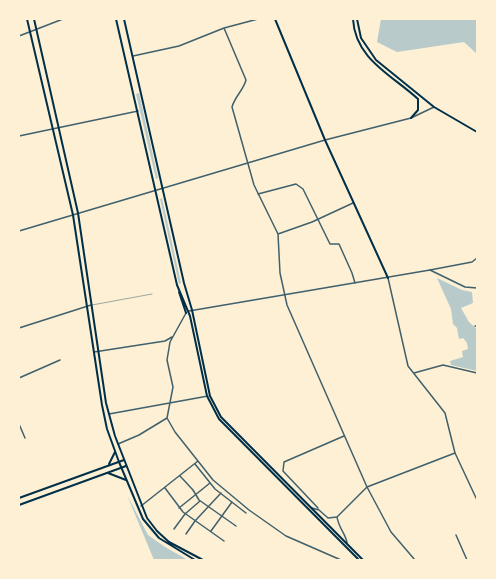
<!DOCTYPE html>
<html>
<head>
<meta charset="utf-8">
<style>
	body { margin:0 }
	#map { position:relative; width:496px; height:579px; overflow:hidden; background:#fdf0d5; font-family:Poppins,sans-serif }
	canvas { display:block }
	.frame { position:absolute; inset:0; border:20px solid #fdf0d5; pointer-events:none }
</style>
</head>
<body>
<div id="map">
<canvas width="496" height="579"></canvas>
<div class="frame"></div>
</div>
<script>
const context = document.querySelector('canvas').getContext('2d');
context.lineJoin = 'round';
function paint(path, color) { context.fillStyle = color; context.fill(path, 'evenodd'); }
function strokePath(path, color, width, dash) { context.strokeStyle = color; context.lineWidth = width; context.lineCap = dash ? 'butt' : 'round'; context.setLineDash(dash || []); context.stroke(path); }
const green = new Path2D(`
	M 381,19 L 477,19 L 477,54 L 464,42 L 397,52 L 377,42 Z
	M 139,93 L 158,178 L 156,179 L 136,94 Z
	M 162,198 L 181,283 L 179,284 L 160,199 Z
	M 437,278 L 462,290 L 472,292 L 473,303 L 461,308 L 469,322 L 477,329 L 477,371 L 451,365 L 450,361 L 463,357 L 462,351 L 468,349 L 467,343 L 463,338 L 459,339 L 457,328 L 453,324 L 451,309 Z
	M 127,495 L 148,535 L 165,547 L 188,560 L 154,560 Z`);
const service = new Path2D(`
	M 92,305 L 152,294`);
const minor = new Path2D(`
	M 224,28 L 246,80 C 243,91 235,96 232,107 L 254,185 L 278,234 L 280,273 L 287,305 L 367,487 L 391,532 L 415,560
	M 19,36 L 63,19
	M 133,56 L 179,46 L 224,28 L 258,19
	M 19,136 L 138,111
	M 258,194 L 296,184 L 303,189 L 330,244 L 339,244 L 352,273 L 355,283
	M 278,234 L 312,222 L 353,203
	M 430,270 L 472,262 L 477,258
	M 186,313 L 170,342 L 167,360 L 173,387 L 167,418 L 175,432 L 213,480 L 249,510 L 286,536 L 341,560
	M 475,326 L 477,326
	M 19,328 L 91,305
	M 94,352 L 165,341 L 172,337
	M 414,373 L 443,365 L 477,373
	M 19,378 L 60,360
	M 109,414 L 208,396
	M 19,424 L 25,438
	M 118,444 L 139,435 L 167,418
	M 195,464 L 215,489 L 246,513
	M 180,476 L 193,490 L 199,500 L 236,526
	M 165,488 L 183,512 L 224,541
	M 141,506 L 198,461
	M 179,508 L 210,483
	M 312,508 L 319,510 L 328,518 L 337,517 L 367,487 L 455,453
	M 318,508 L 283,471 L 284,462 L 344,436
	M 337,517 C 339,529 346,534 347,543
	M 174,529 L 185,514 L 200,501
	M 211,531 L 232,502
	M 186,534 L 195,521 L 221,493
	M 456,535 L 467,560`);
const tertiary = new Path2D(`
	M 19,231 L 325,140 L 411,118 L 434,107
	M 388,278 L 408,366 L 445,413 L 455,453 L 477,500
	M 189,311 L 430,270 L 465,287 L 477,288`);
const secondary = new Path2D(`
	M 275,19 L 325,140 L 388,278
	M 353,19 C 355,59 392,75 418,99 L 418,110 L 411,118
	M 357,19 L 361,38 L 376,60 L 434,107 L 477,132
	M 109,464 L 115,452
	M 108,473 L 126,480
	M 19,498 L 124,460
	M 19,505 L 126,466`);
const primary = new Path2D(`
	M 27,19 L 73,215 L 102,405 L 107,429 L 119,462 L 143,519 L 159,538 L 195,560
	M 34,19 L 78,213 L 106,403 L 115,436 L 147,518 L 157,531 L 169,542 L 203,560
	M 116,19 L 177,285 L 190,316 L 207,396 L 219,419 L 359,560
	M 124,19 L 184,283 L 192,310 L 210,396 L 221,417 L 363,560
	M 179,292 L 186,313`);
paint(green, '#b9caca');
strokePath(service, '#3f606c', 0.5);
strokePath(minor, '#3f606c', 1.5);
strokePath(tertiary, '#3f606c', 1.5);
strokePath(secondary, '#003049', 2);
strokePath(primary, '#003049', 2);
</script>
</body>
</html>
